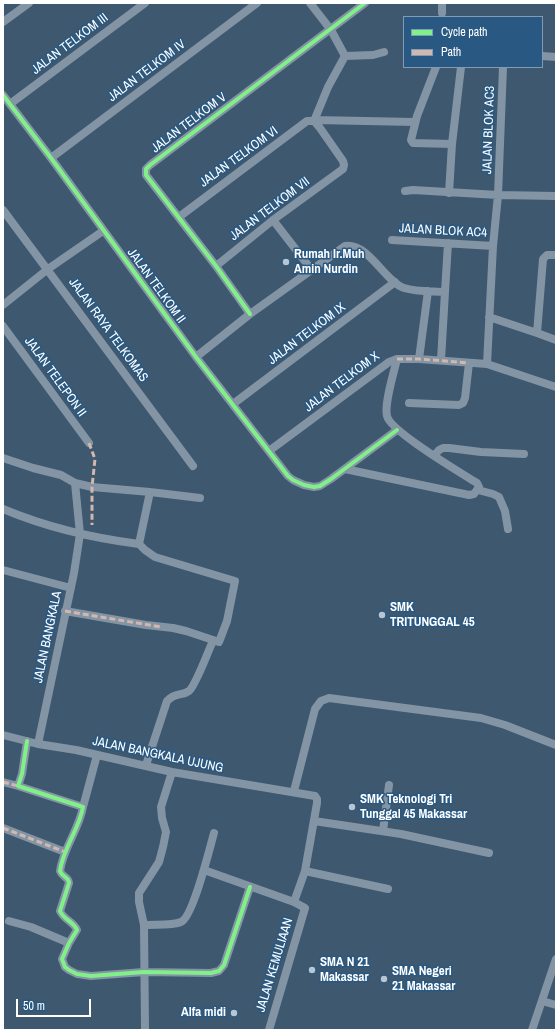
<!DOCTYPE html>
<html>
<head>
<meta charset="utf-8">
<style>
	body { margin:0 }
	#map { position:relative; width:559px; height:1033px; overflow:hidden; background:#3d586f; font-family:"Archivo Narrow",sans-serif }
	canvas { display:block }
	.frame { position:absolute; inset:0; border:4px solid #fff; pointer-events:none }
	.legend { position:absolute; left:403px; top:16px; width:140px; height:52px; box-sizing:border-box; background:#295983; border:1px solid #7f9bb5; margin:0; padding:5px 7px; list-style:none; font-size:12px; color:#fff }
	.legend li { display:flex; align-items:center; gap:8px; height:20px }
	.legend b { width:20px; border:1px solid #7f9bb5 }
	.scale { position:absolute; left:16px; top:999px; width:75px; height:18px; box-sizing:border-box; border:2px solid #fff; border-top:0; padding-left:5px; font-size:12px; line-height:14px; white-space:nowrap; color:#fff; -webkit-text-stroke:3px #295983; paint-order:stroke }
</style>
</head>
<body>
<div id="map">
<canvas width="559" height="1033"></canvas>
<div class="frame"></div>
<ul class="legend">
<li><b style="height:5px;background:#82f089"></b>Cycle path</li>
<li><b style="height:5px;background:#d1b7ad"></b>Path</li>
</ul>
<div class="scale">50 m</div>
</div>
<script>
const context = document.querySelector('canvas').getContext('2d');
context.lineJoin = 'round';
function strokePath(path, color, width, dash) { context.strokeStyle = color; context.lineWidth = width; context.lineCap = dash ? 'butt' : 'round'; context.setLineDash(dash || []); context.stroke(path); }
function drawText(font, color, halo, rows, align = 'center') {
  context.font = font + ' "Archivo Narrow",sans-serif'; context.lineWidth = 3; context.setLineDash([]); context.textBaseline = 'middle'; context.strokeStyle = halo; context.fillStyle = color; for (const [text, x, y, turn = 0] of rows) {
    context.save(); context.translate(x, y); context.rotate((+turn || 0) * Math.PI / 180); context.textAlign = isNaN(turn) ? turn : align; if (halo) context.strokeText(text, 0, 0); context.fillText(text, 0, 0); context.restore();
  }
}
const minor = new Path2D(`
	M 442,13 L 442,3
	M 3,22 L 29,3
	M 345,56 L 373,55 L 384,52
	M 542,56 L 556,57
	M 436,67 L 417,116 L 411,140 L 413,143 L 452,144
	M 3,95 L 51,158 L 196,357 L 288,476 L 293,480 L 304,485 L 314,487 L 320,486 L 331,479 L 397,430
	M 10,104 L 145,3
	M 315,120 L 415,122
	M 51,158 L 257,3
	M 405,191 L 413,190 L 498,195 L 556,196
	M 449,193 L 452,144 L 461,67
	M 3,210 L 193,466
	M 179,217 L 307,121 L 314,121
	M 273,220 L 311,269
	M 392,240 L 493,246
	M 216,266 L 273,220 L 343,169 L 344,165 L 343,161 L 320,128 L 314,121 L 328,87 L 345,56 L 331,30 L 310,3
	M 3,305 L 48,269 L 103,231
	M 250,314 L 216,266 L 146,175 L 146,169 L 150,165 L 365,3
	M 489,317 L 537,333 L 543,259 L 547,255 L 556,255
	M 3,326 L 89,443
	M 537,333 L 556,340
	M 196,357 L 250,314 L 345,246 C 368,242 385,282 404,288 C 417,292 432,291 445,292 L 448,243
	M 419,359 L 428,291
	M 441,360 L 445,292
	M 487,364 L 493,246 L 498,195 L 503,67
	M 409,403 L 459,405 L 463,403 L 465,398 L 469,363
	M 233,404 L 395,282
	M 269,451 L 389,362 L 397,359 L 419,359 L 487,364 L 556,387
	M 434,456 L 439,450 L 443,448 L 449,448 L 481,452 L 524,454
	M 3,458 L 33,468 L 61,475 L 75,483 L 80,534 L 74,573 L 38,744
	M 345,469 L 469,495 L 474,494 L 479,487 L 477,483 C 461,473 390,431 387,416 C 384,404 394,372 397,359
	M 75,483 L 92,487 L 150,492 L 200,498
	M 478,490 L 493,494 L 499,497 L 505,511 L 508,529
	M 3,509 C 46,527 92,538 139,544 L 150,492
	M 3,570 L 71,588
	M 65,611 L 146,625 L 173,628 L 186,631 L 219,642 L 227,621 L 235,581 L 155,557 L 145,550 L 139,544
	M 3,735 L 38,744 L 76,750 L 172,772 L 315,796 L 317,799 L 317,803 L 305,871 L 294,902
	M 27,741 L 22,774 L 18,786 L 83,807 C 79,830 63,848 60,871 C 62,877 69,877 69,883 L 60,911 C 64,920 74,922 77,930 L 69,943 L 62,959 L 65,967 L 69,970 L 77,974 L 91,976 L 144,972 L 211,973 L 219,971 L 224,965 L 250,887
	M 146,765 L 167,701 C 177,691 181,697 189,691 C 196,685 208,651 213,641
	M 3,782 L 18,786
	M 294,791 L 315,709 L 321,701 L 329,698 L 481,718 L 505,725 L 556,745
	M 83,807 L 97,755
	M 314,821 L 401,834 L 489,853
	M 3,828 L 65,852
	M 383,831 L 389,785
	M 204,870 L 294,902 L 305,908 L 269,1030
	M 305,871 L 388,889
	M 9,921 L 31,927 L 69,943
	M 144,925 C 154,924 172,926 181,922 C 193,917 210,847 214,833
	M 542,1001 L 556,1005
	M 145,1030 L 144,925 L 139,902 L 139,893 L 159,862 L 163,847 L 166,832 L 162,818 L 161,807 L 172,772
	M 532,1030 L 556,959`);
const quiet = new Path2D(`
	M 397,359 L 419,359 L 469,363
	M 89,443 L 95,459 L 92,487 L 92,525
	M 65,611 L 161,627
	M 3,782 L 18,786
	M 3,828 L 65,852`);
const cycleway = new Path2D(`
	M 3,95 L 51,158 L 196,357 L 288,476 L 293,480 L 304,485 L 314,487 L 320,486 L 331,479 L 397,430
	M 250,314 L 216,266 L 146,175 L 146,169 L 150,165 L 365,3
	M 27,741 L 22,774 L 18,786 L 83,807 C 79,830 63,848 60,871 C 62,877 69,877 69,883 L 60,911 C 64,920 74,922 77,930 L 69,943 L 62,959 L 65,967 L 69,970 L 77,974 L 91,976 L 144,972 L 211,973 L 219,971 L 224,965 L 250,887`);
const markers = [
	[286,262,4,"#bbc5cd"],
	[382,615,4,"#bbc5cd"],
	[352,807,4,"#bbc5cd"],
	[312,970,4,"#bbc5cd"],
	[384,979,4,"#bbc5cd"],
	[234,1013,4,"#bbc5cd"]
];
const streetNames = [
	["JALAN TELKOM III",70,44,-37],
	["JALAN TELKOM IV",147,71,-37],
	["JALAN TELKOM V",189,123,-37],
	["JALAN BLOK AC3",489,130,-88],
	["JALAN TELKOM VI",239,157,-36],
	["JALAN TELKOM VII",270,209,-37],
	["JALAN BLOK AC4",443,231,3],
	["JALAN TELKOM II",156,286,54],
	["JALAN RAYA TELKOMAS",108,330,54],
	["JALAN TELKOM IX",307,334,-37],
	["JALAN TELEPON II",55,377,54],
	["JALAN TELKOM X",342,382,-37],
	["JALAN BANGKALA",48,637,-78],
	["JALAN BANGKALA UJUNG",158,755,12],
	["JALAN KEMULIAAN",275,965,-73]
];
const poiNames = [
	["Rumah Ir.Muh",294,255],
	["Amin Nurdin",294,270],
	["SMK",390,608],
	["TRITUNGGAL 45",390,623],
	["SMK Teknologi Tri",360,800],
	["Tunggal 45 Makassar",360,815],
	["SMA N 21",320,963],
	["Makassar",320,978],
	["SMA Negeri",392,972],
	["21 Makassar",392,987],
	["Alfa midi",226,1013,"right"]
];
strokePath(minor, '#8394a5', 8);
strokePath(quiet, '#d1b7ad', 3, [6, 3]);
strokePath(cycleway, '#82f089', 4);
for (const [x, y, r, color] of markers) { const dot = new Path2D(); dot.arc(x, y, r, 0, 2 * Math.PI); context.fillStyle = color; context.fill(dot); strokePath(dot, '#295983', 1.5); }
drawText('13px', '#fff', '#295983', streetNames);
drawText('bold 13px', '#fff', '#295983', poiNames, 'left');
</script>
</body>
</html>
